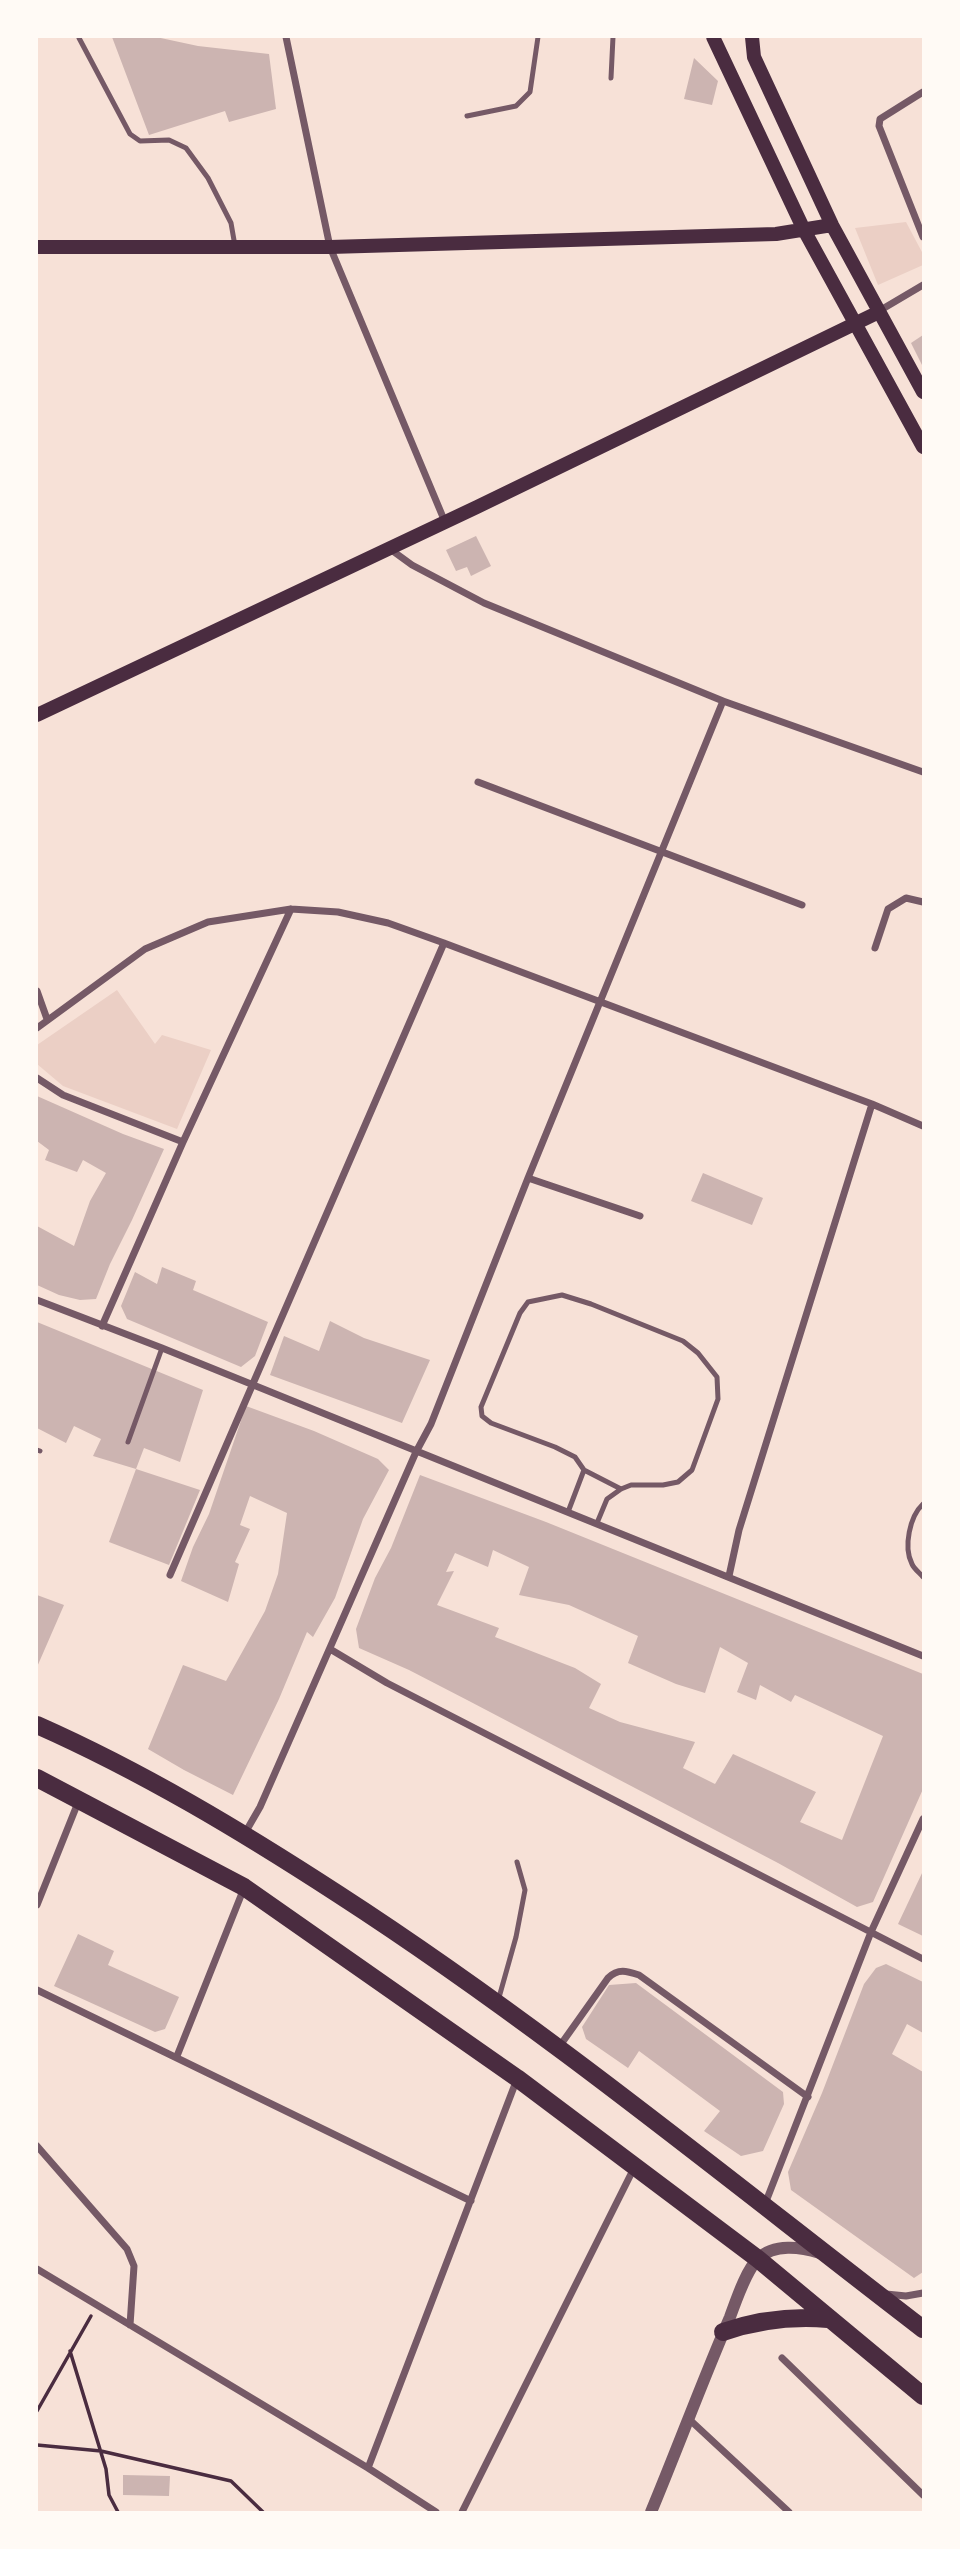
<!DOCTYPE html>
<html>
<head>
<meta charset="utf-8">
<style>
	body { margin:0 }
	#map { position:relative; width:960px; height:2549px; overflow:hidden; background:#f7e1d7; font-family:"Playfair Display",serif }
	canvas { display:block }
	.frame { position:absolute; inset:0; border:38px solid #fffaf5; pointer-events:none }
</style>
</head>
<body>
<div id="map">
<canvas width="960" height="2549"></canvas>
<div class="frame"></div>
</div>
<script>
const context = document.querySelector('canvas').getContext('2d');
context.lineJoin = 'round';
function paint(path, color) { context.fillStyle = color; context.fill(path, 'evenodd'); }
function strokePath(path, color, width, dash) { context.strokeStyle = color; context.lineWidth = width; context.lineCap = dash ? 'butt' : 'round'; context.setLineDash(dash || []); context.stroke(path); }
const green = new Path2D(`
	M 906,222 L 923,254 L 923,265 L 878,285 L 855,228 Z
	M 117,990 L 155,1044 L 162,1035 L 211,1050 L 177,1129 L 63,1086 L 37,1064 L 37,1045 Z`);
const building = new Path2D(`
	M 112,37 L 156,37 L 198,46 L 269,54 L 276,109 L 229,122 L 225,111 L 149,135 Z
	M 694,58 L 718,81 L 712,105 L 684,99 Z
	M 923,335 L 923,367 L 911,343 Z
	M 476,536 L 491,566 L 471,576 L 467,567 L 456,571 L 446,550 Z
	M 37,1096 L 123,1134 L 164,1149 L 132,1220 L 110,1264 L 96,1299 L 80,1300 L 59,1295 L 37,1285 L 37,1226 L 74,1246 L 90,1201 L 106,1173 L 83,1160 L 77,1172 L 45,1160 L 49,1150 L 37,1141 Z
	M 703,1173 L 763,1198 L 752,1225 L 691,1201 Z
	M 162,1267 L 196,1281 L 193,1290 L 268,1322 L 255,1356 L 241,1367 L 127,1319 L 121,1306 L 135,1272 L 157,1284 Z
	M 330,1321 L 364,1338 L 430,1360 L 402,1423 L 270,1375 L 284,1336 L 319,1351 Z
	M 37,1322 L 203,1390 L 180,1462 L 144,1448 L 136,1469 L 93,1456 L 101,1439 L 74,1426 L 66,1443 L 37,1428 Z
	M 246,1406 L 314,1431 L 378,1459 L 389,1470 L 363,1519 L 335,1598 L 313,1637 L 307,1632 L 279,1699 L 233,1795 L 184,1770 L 148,1749 L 183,1665 L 226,1681 L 265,1611 L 278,1574 L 287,1513 L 250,1496 L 240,1525 L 250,1529 L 235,1562 L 239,1564 L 228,1602 L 181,1581 L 193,1547 L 209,1514 Z
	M 136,1469 L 200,1490 L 169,1565 L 109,1542 Z
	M 420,1475 L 546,1522 L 923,1674 L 923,1789 L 873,1902 L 857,1907 L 778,1863 L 469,1701 L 409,1670 L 359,1648 L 356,1629 L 375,1578 L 391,1548 ZM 493,1550 L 529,1567 L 519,1595 L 569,1605 L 638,1636 L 628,1663 L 676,1684 L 705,1693 L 720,1647 L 748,1663 L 737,1692 L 756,1700 L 760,1685 L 791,1702 L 795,1695 L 883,1736 L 842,1840 L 800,1822 L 816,1792 L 733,1754 L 715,1784 L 683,1768 L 695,1742 L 620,1722 L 589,1708 L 601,1684 L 575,1668 L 495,1637 L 499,1628 L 437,1605 L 454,1571 L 446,1572 L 455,1553 L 488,1567 Z
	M 37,1595 L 64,1605 L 37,1667 Z
	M 923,1871 L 923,1936 L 898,1924 Z
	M 78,1934 L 114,1951 L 108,1965 L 179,1997 L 165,2029 L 155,2032 L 54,1986 Z
	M 886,1964 L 923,1982 L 923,2033 L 907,2024 L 892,2054 L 923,2072 L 923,2272 L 914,2278 L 791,2190 L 788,2172 L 822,2093 L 864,1984 L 876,1968 Z
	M 636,1983 L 783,2092 L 784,2104 L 763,2151 L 741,2156 L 704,2131 L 720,2111 L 639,2051 L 628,2068 L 586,2039 L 582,2027 L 609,1985 Z
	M 123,2475 L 170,2476 L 169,2496 L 123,2495 Z`);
const path = new Path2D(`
	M 70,2351 L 106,2469 L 109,2495 L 118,2512
	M 37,2411 L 91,2316
	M 37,2445 L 101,2451 L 231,2481 L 263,2512`);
const service = new Path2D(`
	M 79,38 L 130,134 L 140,141 L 169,140 L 186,148 L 208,178 L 231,223 L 235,246
	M 611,78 L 613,37
	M 467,116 L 516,106 L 530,92 L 538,37
	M 128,1442 L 162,1348
	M 37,1450 L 40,1451
	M 584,1470 L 621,1489
	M 923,1504 C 910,1516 903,1547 912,1564 C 914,1569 920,1573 923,1577
	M 568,1512 L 584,1470 L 575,1457 L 555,1447 L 491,1423 L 482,1416 L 481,1407 L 520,1313 L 528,1302 L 562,1295 L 591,1304 L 683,1341 L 698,1353 L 717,1377 L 718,1399 L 692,1470 L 678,1482 L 663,1485 L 631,1485 L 621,1489 L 607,1499 L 597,1523
	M 498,2001 L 516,1937 L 525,1890 L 517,1862`);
const minor = new Path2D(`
	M 286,37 L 330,247 L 445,522
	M 923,92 L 880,119 L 879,126 L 923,237
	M 879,311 L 923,285
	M 390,549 L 412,565 L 484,603 L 723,701 L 923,772
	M 478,782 L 802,905
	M 875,948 L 888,909 L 906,898 L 923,902
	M 37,991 L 47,1019
	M 37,1028 L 145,949 L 208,922 L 291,909 L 338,912 L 388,923 L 444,943 L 872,1104 L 923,1126
	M 37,1078 L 63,1095 L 183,1142
	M 528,1178 L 640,1216
	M 37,1300 L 162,1348 L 923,1656
	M 102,1326 L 183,1142 L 291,909
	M 170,1575 L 444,943
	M 729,1576 L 739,1530 L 872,1104
	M 330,1649 L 387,1683 L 923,1959
	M 245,1833 L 260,1807 L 416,1452 L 431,1424 L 528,1178 L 723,701
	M 37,1905 L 79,1800
	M 37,1990 L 471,2201
	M 559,2047 L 608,1978 C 618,1968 627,1971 639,1975 L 808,2097
	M 177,2056 L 244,1888
	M 37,2146 L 127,2249 L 134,2266 L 130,2325
	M 765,2204 L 871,1932 L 923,1819
	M 37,2269 L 368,2468 L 436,2512
	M 886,2294 L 906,2296 L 923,2293
	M 782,2358 L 923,2495
	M 690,2420 L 789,2512
	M 368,2468 L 517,2079
	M 462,2512 L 634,2168`);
const tertiary = new Path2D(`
	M 651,2512 C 678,2447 702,2382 730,2317 C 736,2301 746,2270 758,2259 C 774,2243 801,2247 820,2253`);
const secondary = new Path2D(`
	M 713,37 L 804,230 L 923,447
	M 752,37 L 754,57 L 832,225 L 923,392
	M 37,247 L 330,247 L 776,234 L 832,225
	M 37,715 L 477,507 L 879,312`);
const primary = new Path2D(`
	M 37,1725 C 143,1772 241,1831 338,1894 C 542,2026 730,2181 923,2329
	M 37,1778 L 244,1887 L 517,2078 L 758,2259 L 923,2396
	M 723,2332 C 758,2320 792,2316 828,2319`);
paint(green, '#ebcfc5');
paint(building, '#ccb4b1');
strokePath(path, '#4a2c40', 3.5);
strokePath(service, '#755966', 5);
strokePath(minor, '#755966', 7);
strokePath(tertiary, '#755966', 12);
strokePath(secondary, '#4a2c40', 14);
strokePath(primary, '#4a2c40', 18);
</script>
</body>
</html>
